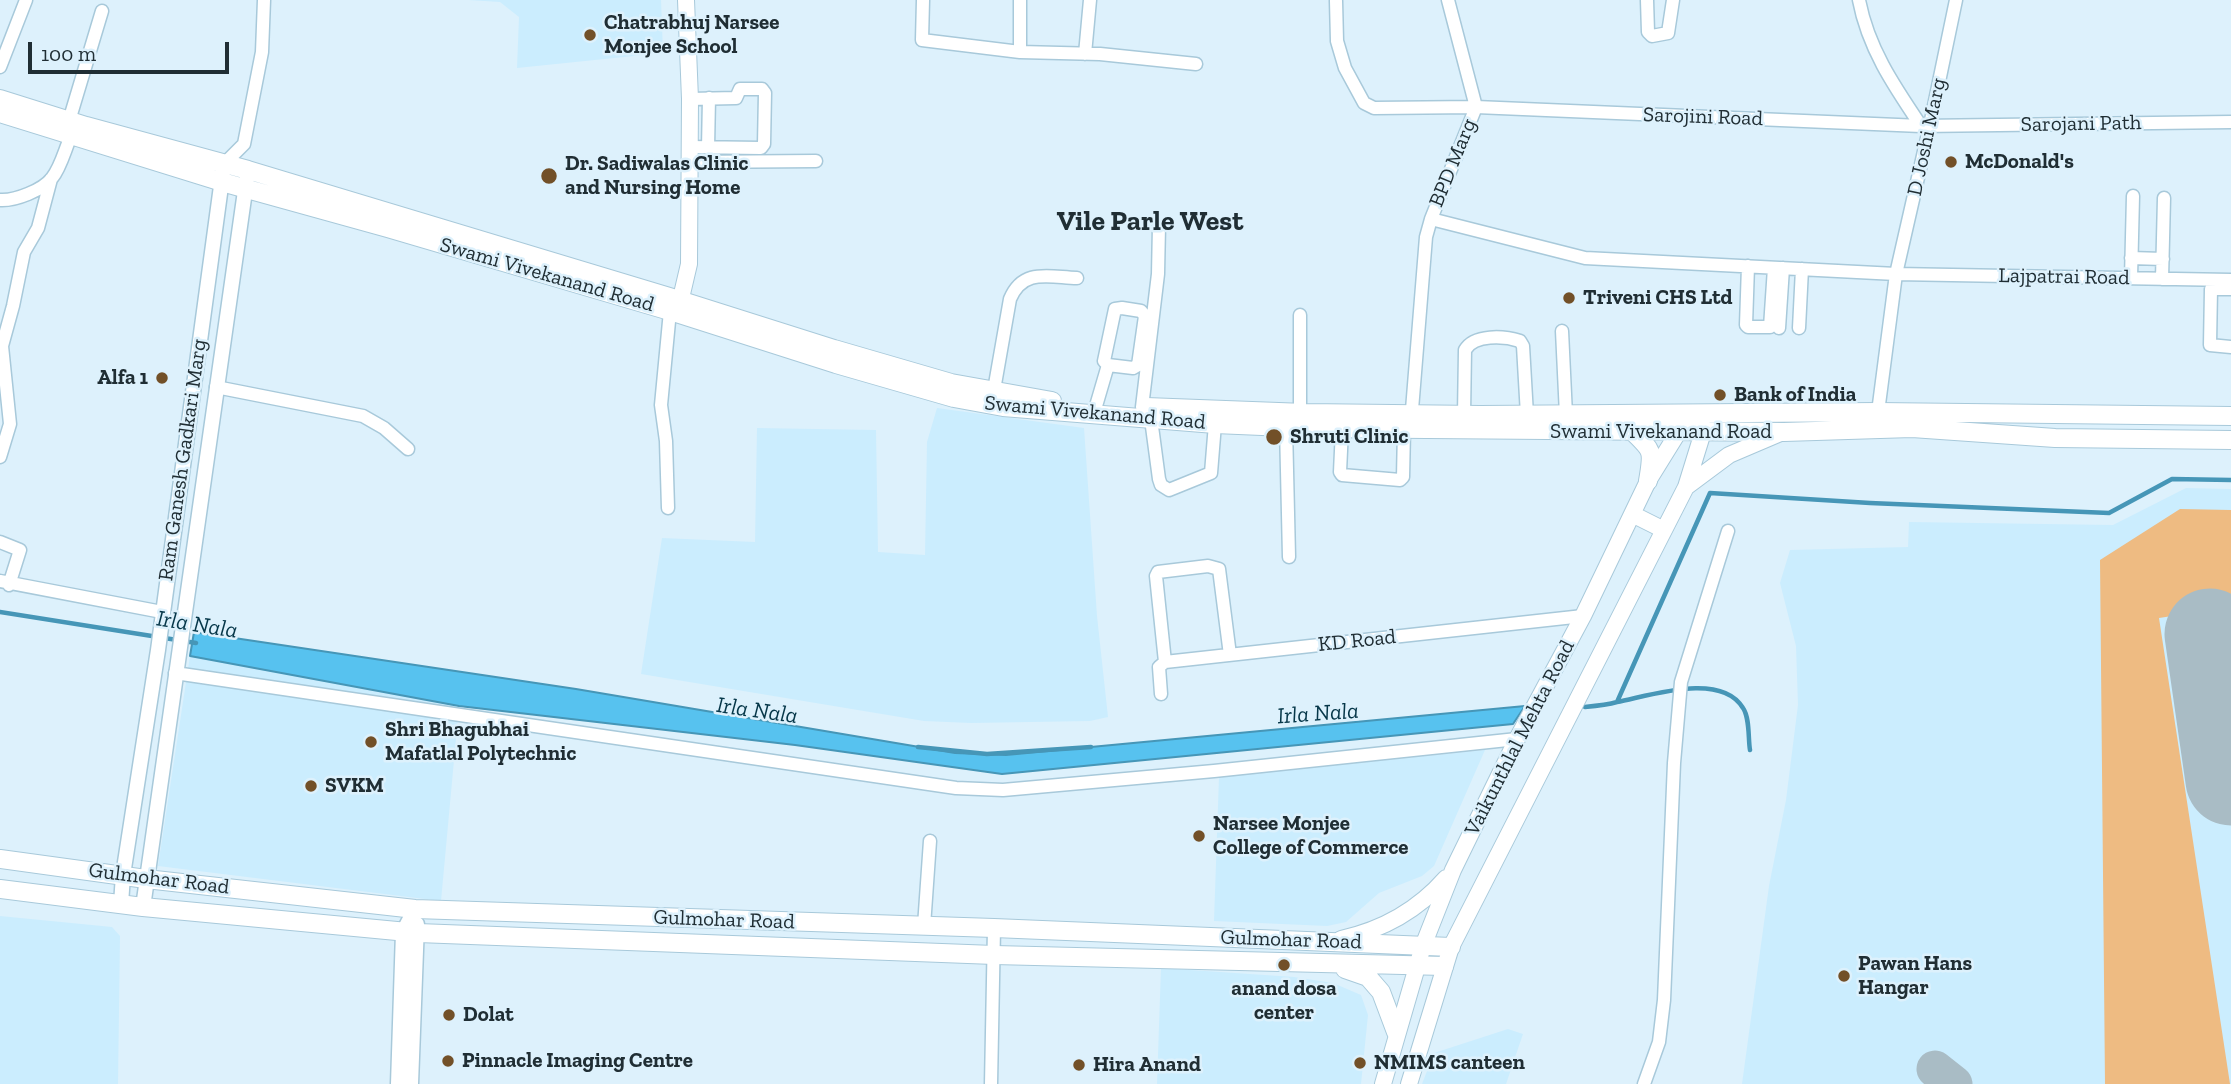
<!DOCTYPE html>
<html>
<head>
<meta charset="utf-8">
<style>
	body { margin:0 }
	#map { position:relative; width:2231px; height:1084px; overflow:hidden; background:#ddf1fc; font-family:"Zilla Slab",serif }
	canvas { display:block }
	.scale { position:absolute; left:28px; top:42px; width:201px; height:32px; box-sizing:border-box; border:4px solid #202e34; border-top:0; padding-left:9px; font-size:21px; line-height:24px; white-space:nowrap; color:#202e34; -webkit-text-stroke:5px #ddf1fc; paint-order:stroke }
</style>
</head>
<body>
<div id="map">
<canvas width="2231" height="1084"></canvas>
<div class="scale">100 m</div>
</div>
<script>
const context = document.querySelector('canvas').getContext('2d');
context.lineJoin = 'round';
function paint(path, color) { context.fillStyle = color; context.fill(path, 'evenodd'); }
function strokePath(path, color, width, dash) { context.strokeStyle = color; context.lineWidth = width; context.lineCap = dash ? 'butt' : 'round'; context.setLineDash(dash || []); context.stroke(path); }
function drawText(font, color, halo, rows, align = 'center') {
  context.font = font + ' "Zilla Slab",serif'; context.lineWidth = 5; context.setLineDash([]); context.textBaseline = 'middle'; context.strokeStyle = halo; context.fillStyle = color; for (const [text, x, y, turn = 0] of rows) {
    context.save(); context.translate(x, y); context.rotate((+turn || 0) * Math.PI / 180); context.textAlign = isNaN(turn) ? turn : align; if (halo) context.strokeText(text, 0, 0); context.fillText(text, 0, 0); context.restore();
  }
}
const built = new Path2D(`
	M 468,0 L 661,0 L 663,53 L 517,68 L 519,17 L 500,2 Z
	M 937,408 L 1084,428 L 1097,616 L 1108,717 L 1090,721 L 971,723 L 924,721 L 641,674 L 662,538 L 755,542 L 757,428 L 876,430 L 878,552 L 925,555 L 927,442 Z
	M 2186,488 L 2231,489 L 2231,1084 L 1742,1084 L 1769,886 L 1786,800 L 1798,705 L 1796,646 L 1780,583 L 1790,550 L 1908,547 L 1909,522 L 2113,525 Z
	M 190,656 L 459,706 L 441,901 L 158,866 Z
	M 1485,750 L 1434,866 L 1422,876 L 1379,893 L 1346,922 L 1327,926 L 1214,921 L 1219,777 Z
	M 0,916 L 112,927 L 120,936 L 118,1084 L 0,1084 Z
	M 1161,968 L 1294,977 L 1333,983 L 1361,995 L 1368,1015 L 1361,1084 L 1157,1084 Z
	M 1508,1029 L 1523,1034 L 1506,1084 L 1422,1084 L 1434,1053 Z`);
const green = new Path2D(`
	M 2180,509 L 2231,510 L 2231,607 L 2159,618 L 2230,1084 L 2105,1084 L 2100,560 Z`);
const water = new Path2D(`
	M 194,632 L 576,689 L 955,753 L 1006,755 L 1525,706 L 1513,724 L 1002,774 L 795,745 L 459,706 L 190,656 Z`);
const stream = new Path2D(`
	M 0,612 L 196,643
	M 1617,702 L 1710,493 L 1870,503 L 2109,513 L 2172,479 L 2231,480
	M 1585,707 C 1596,706 1607,705 1617,702 C 1649,696 1721,671 1743,708 C 1750,718 1748,739 1750,750
	M 918,747 L 987,754 L 1091,747`);
const taxiway = new Path2D(`
	M 1935,1069 L 1954,1084`);
const runway = new Path2D(`
	M 2210,634 L 2231,780`);
const minor = new Path2D(`
	M 923,0 L 922,40 L 1020,52 L 1100,54 L 1196,64
	M 1020,0 L 1020,52
	M 1448,0 L 1476,107
	M 1647,0 L 1648,32 L 1652,36 L 1668,33 L 1673,0
	M 1859,0 C 1868,48 1894,86 1921,126
	M 1336,1 L 1337,41 L 1345,68 L 1364,103 L 1374,108 L 1476,107 L 1921,126 L 2231,122
	M 1085,54 L 1090,0
	M 0,67 L 26,0
	M 69,121 L 102,11
	M 689,147 L 761,148 L 764,144 L 765,93 L 762,89 L 740,89 L 736,98 L 690,99
	M 708,148 L 709,98
	M 689,162 L 816,161
	M 224,164 L 244,144 L 262,52 L 264,0
	M 0,200 C 15,201 43,190 52,178 C 61,167 65,149 71,136
	M 1431,219 L 1585,258 L 1896,274 L 2231,280
	M 2131,258 L 2163,259
	M 1748,266 L 1746,325 L 1748,327 L 1770,327 L 1774,268
	M 2131,278 L 2133,196
	M 2162,279 L 2164,198
	M 2231,289 L 2211,289 L 2210,345 L 2231,347
	M 1122,308 L 1141,311 L 1145,316 L 1138,365 L 1133,368 L 1108,365 L 1104,361 L 1115,309 Z
	M 1779,328 L 1783,268
	M 1799,328 L 1802,269
	M 1562,331 L 1566,415
	M 216,387 L 363,416 L 384,428 L 408,449
	M 994,390 L 1010,299 C 1023,268 1048,277 1077,278
	M 1096,406 L 1108,365
	M 1142,407 L 1158,274 L 1159,226
	M 1878,412 L 1896,274 L 1930,125 L 1956,0
	M 1300,413 L 1300,315
	M 1464,415 L 1465,350 C 1474,334 1504,336 1520,341 L 1523,346 L 1527,415
	M 1151,419 L 1159,479 L 1161,485 L 1169,490 L 1211,473 L 1215,424
	M 1411,422 L 1426,237 L 1431,219 L 1476,107
	M 1286,427 L 1289,557
	M 1342,429 L 1340,472 L 1342,475 L 1400,480 L 1403,477 L 1404,430
	M 0,457 L 10,424 L 2,346 L 13,306 L 24,252 L 38,228 L 51,179
	M 668,508 L 666,441 L 661,405 L 670,311
	M 0,542 L 20,550 L 9,585
	M 0,581 L 162,612
	M 1165,662 L 1156,576 L 1158,572 L 1208,566 L 1219,569 L 1230,655
	M 175,673 L 956,788 L 1003,790 L 1214,771 L 1517,739
	M 1161,694 L 1159,667 L 1165,662 L 1583,616
	M 924,926 L 930,841
	M 991,1084 L 994,928
	M 1644,1084 L 1659,1042 L 1664,1000 L 1674,763 L 1681,682 L 1728,531`);
const tertiary = new Path2D(`
	M 121,904 L 123,875 L 158,650 L 224,164
	M 143,907 L 248,170
	M 398,1084 L 403,932 L 415,909
	M 411,1084 L 417,924`);
const secondary = new Path2D(`
	M 678,311 L 689,264 L 690,99 L 686,0
	M 1686,487 L 1729,455 L 1783,432
	M 1632,514 L 1664,530
	M 1341,939 C 1382,930 1418,910 1446,878
	M 1383,1084 L 1423,946 L 1453,870 L 1517,739 L 1583,616 L 1648,481 L 1679,431 L 1700,414 L 1703,432 L 1686,487 L 1451,947 L 1409,1084`);
const primary = new Path2D(`
	M 0,99 L 86,126 L 248,170 L 673,298 L 834,349 L 951,383 L 1052,401
	M 0,113 L 222,182 L 388,228 L 670,311 L 836,364 L 954,398 L 1003,407 L 1215,424 L 1309,428 L 1784,432 L 1912,428 L 2055,438 L 2231,440
	M 1146,407 L 1305,413 L 1480,415 L 1878,412 L 2231,416
	M 1632,431 C 1654,452 1653,451 1648,481
	M 0,859 L 146,879 L 415,909 L 994,928 L 1451,947
	M 0,889 L 143,907 L 418,933 L 994,955 L 1444,966
	M 1345,969 L 1368,977 L 1381,992 L 1396,1032`);
const markers = [
	[590,35,7,"#725028"],
	[1951,162,7,"#725028"],
	[549,176,9,"#725028"],
	[1569,298,7,"#725028"],
	[162,378,7,"#725028"],
	[1720,395,7,"#725028"],
	[1274,437,9,"#725028"],
	[371,742,7,"#725028"],
	[311,786,7,"#725028"],
	[1199,836,7,"#725028"],
	[1284,965,7,"#725028"],
	[1844,976,7,"#725028"],
	[449,1015,7,"#725028"],
	[448,1061,7,"#725028"],
	[1360,1063,7,"#725028"],
	[1079,1065,7,"#725028"]
];
const poiNames = [
	["Chatrabhuj Narsee",604,23],
	["Monjee School",604,47],
	["McDonald's",1965,162],
	["Dr. Sadiwalas Clinic",565,164],
	["and Nursing Home",565,188],
	["Triveni CHS Ltd",1583,298],
	["Alfa 1",148,378,"right"],
	["Bank of India",1734,395],
	["Shruti Clinic",1290,437],
	["Shri Bhagubhai",385,730],
	["Mafatlal Polytechnic",385,754],
	["SVKM",325,786],
	["Narsee Monjee",1213,824],
	["College of Commerce",1213,848],
	["Pawan Hans",1858,964],
	["Hangar",1858,988],
	["anand dosa",1284,989,"center"],
	["center",1284,1013,"center"],
	["Dolat",463,1015],
	["Pinnacle Imaging Centre",462,1061],
	["NMIMS canteen",1374,1063],
	["Hira Anand",1093,1065]
];
const streetNames = [
	["Sarojini Road",1703,117,2],
	["Sarojani Path",2081,124,-1],
	["D Joshi Marg",1927,137,-78],
	["BPD Marg",1453,163,-68],
	["Swami Vivekanand Road",547,275,16],
	["Lajpatrai Road",2064,277,1],
	["Swami Vivekanand Road",1095,413,5],
	["Swami Vivekanand Road",1661,432],
	["Ram Ganesh Gadkari Marg",183,460,-82],
	["KD Road",1357,641,-6],
	["Vaikunthlal Mehta Road",1520,738,-63],
	["Gulmohar Road",159,879,7],
	["Gulmohar Road",724,920,2],
	["Gulmohar Road",1291,940,2]
];
const waterNames = [
	["Irla Nala",197,625,9],
	["Irla Nala",757,711,8],
	["Irla Nala",1318,714,-4]
];
const districtNames = [
	["Vile Parle West",1150,222]
];
paint(built, '#cbedfe');
paint(green, '#eebb82');
paint(water, '#57c2ef');
strokePath(water, '#4696b7', 2);
strokePath(stream, '#4696b7', 4.5);
strokePath(taxiway, '#a9bcc5', 37);
strokePath(runway, '#a9bcc5', 91);
strokePath(minor, '#a8c9da', 15);
strokePath(tertiary, '#a8c9da', 17);
strokePath(secondary, '#a8c9da', 18);
strokePath(primary, '#a8c9da', 20);
strokePath(minor, '#fff', 12);
strokePath(tertiary, '#fff', 14);
strokePath(secondary, '#fff', 16);
strokePath(primary, '#fff', 18);
for (const [x, y, r, color] of markers) { const dot = new Path2D(); dot.arc(x, y, r, 0, 2 * Math.PI); context.fillStyle = color; context.fill(dot); strokePath(dot, '#ddf1fc', 2.5); }
drawText('bold 21px', '#202e34', '#ddf1fc', poiNames, 'left');
drawText('21px', '#202e34', '#ddf1fc', streetNames);
drawText('italic 23px', '#063749', '#ddf1fc', waterNames);
drawText('bold 28px', '#202e34', '#ddf1fc', districtNames);
</script>
</body>
</html>
